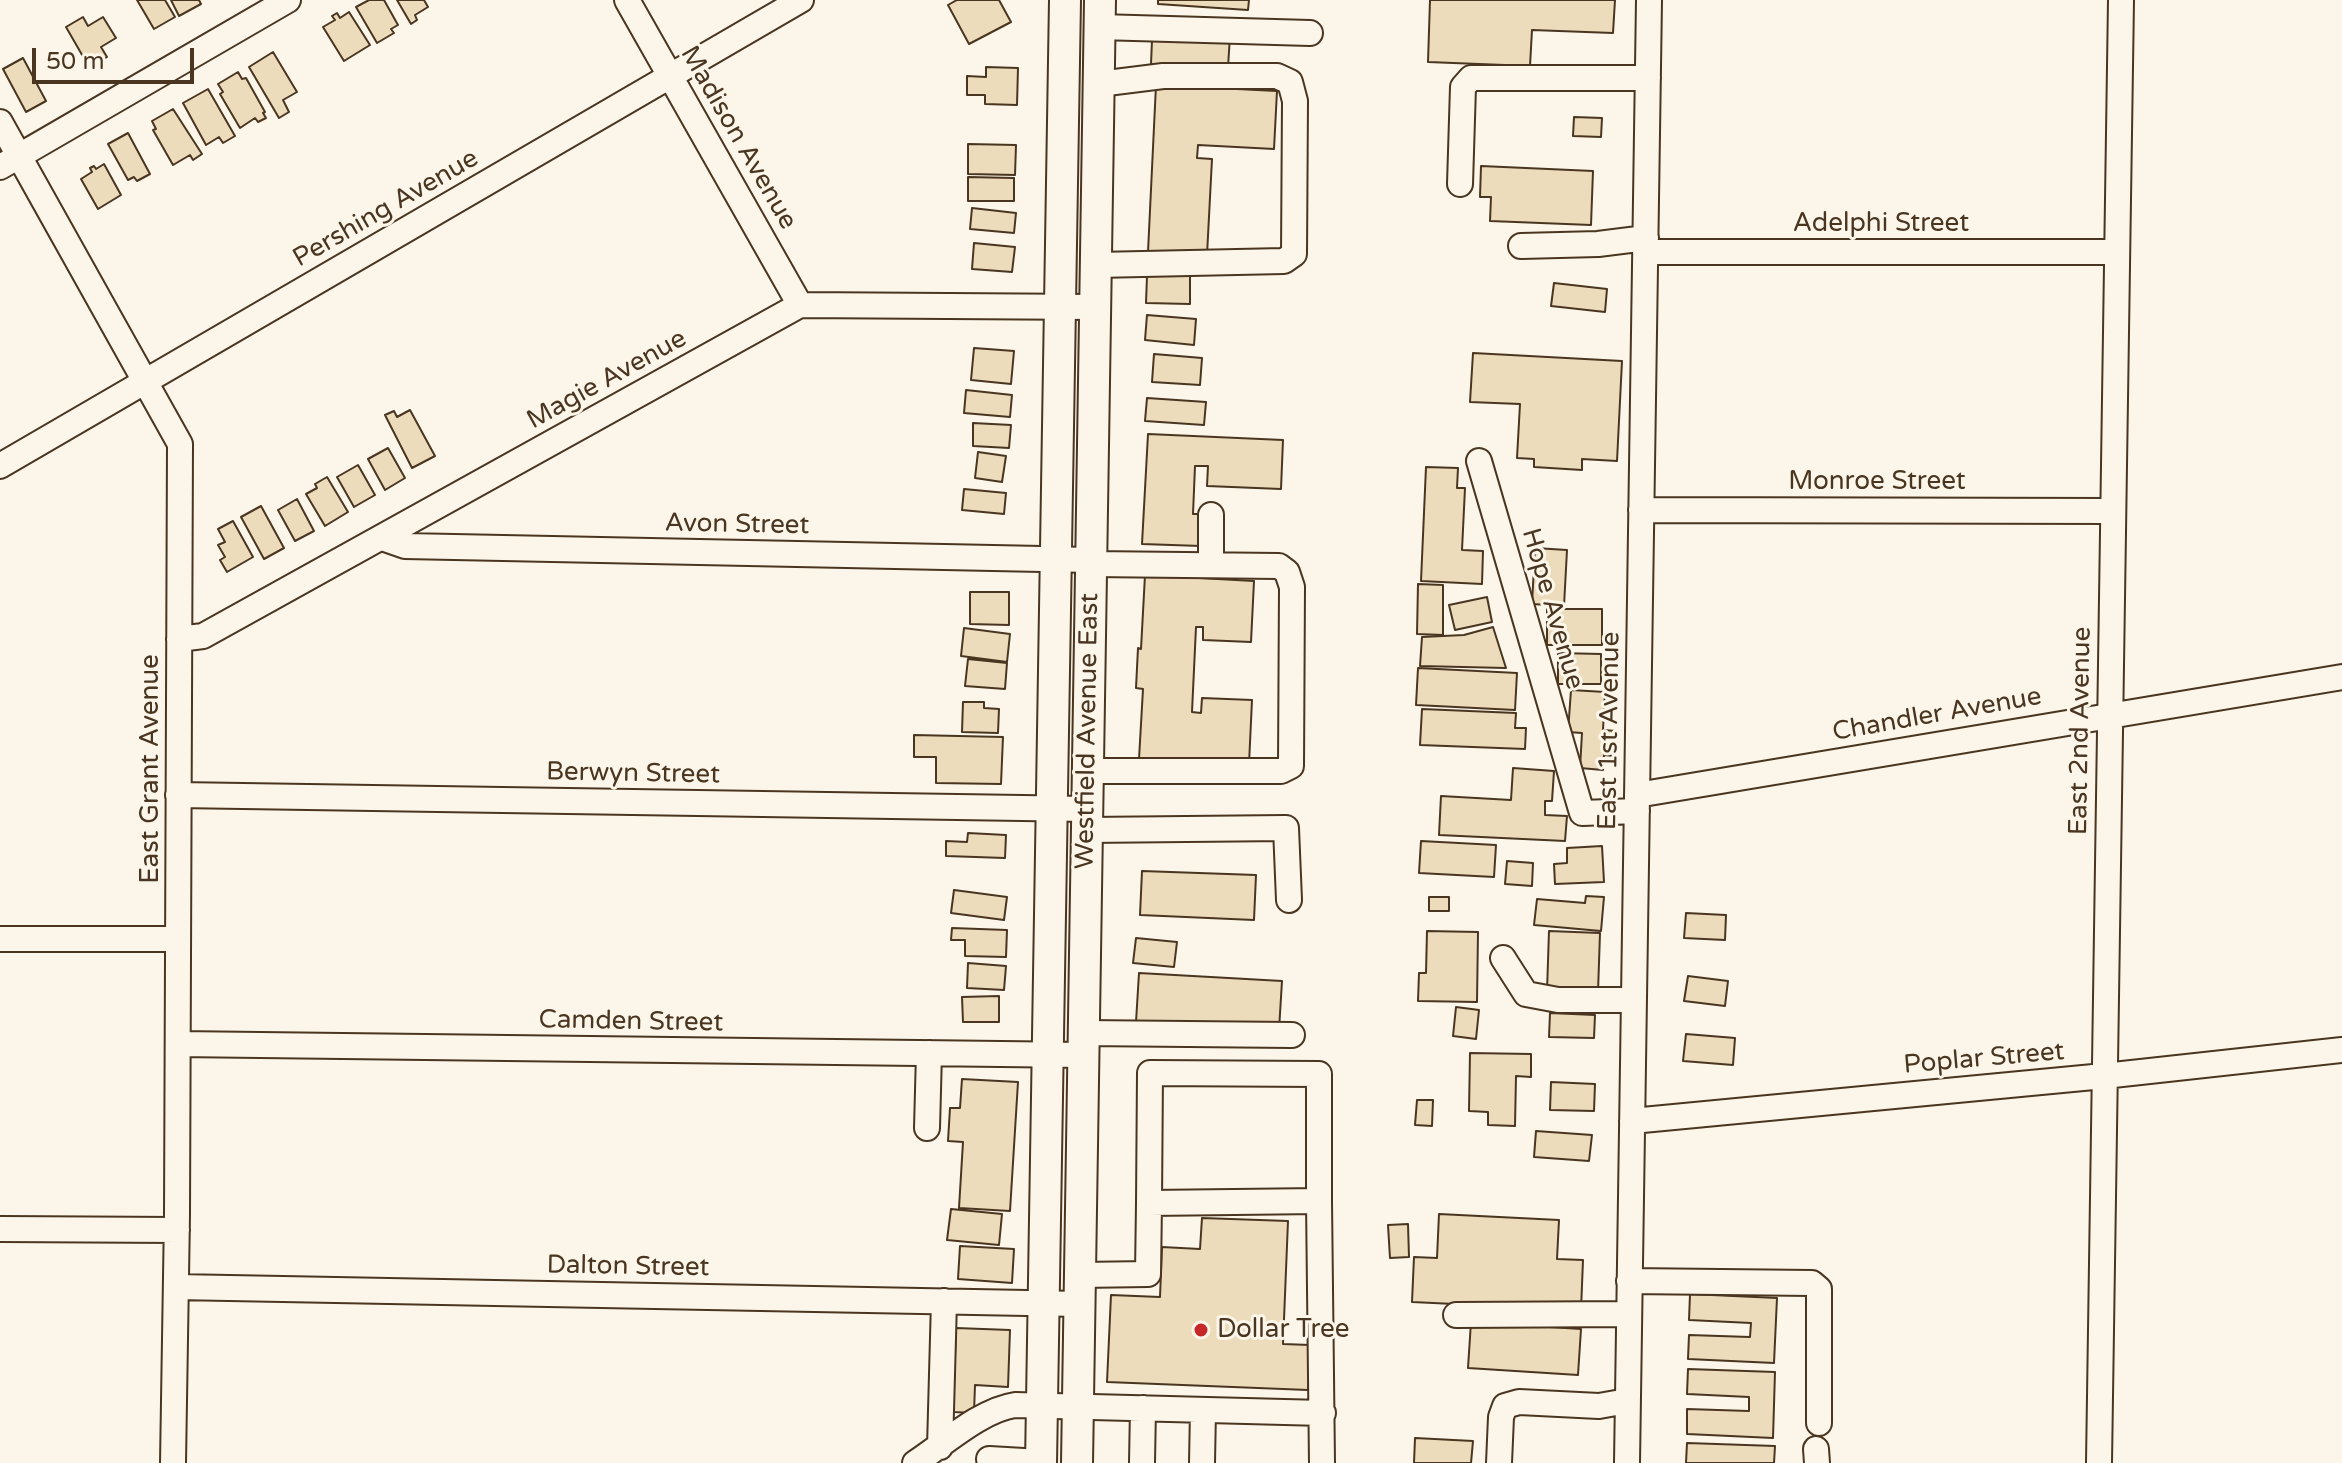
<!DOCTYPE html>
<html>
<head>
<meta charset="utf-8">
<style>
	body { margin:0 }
	#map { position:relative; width:2342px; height:1463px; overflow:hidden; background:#fbf6e9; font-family:"Varela Round",sans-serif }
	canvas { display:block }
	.scale { position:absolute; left:32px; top:48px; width:162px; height:36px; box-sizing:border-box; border:4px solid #4a3520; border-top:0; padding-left:10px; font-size:24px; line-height:28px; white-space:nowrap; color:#4a3520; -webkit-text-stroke:6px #fbf6e9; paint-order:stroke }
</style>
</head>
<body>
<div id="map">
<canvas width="2342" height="1463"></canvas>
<div class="scale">50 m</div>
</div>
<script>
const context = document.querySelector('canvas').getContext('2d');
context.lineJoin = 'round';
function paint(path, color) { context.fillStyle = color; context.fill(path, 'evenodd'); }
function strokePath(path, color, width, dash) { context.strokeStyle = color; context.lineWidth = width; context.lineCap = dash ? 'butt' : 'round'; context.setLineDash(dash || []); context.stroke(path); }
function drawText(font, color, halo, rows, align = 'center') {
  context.font = font + ' "Varela Round",sans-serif'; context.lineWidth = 6; context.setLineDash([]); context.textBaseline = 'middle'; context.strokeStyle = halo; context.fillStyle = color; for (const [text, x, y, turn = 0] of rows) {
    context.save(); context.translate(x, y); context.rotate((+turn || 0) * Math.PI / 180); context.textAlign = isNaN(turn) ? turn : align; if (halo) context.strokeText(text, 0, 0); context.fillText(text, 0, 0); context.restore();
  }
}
const building = new Path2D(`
	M 137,0 L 165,0 L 175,17 L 154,29 Z
	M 171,0 L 199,0 L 201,4 L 179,16 Z
	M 369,0 L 384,0 L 398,25 L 391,29 L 394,33 L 377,43 L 356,7 Z
	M 397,0 L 424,0 L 428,7 L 415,15 L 417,20 L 411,24 Z
	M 957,0 L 999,0 L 1011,22 L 969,44 L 948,5 Z
	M 1158,0 L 1249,0 L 1248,10 L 1158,4 Z
	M 1430,0 L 1615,0 L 1613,33 L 1532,30 L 1530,66 L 1428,62 Z
	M 349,12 L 370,45 L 344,61 L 323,27 L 335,20 L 332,16 L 337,13 L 340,18 Z
	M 83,17 L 88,26 L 103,17 L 116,38 L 101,47 L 107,57 L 89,67 L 66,27 Z
	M 1187,34 L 1230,36 L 1228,67 L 1151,64 L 1152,40 L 1187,42 Z
	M 273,52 L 297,92 L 283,100 L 289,112 L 279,118 L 249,67 Z
	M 23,58 L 46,101 L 26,112 L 3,69 Z
	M 986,67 L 1018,68 L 1017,105 L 985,104 L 985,95 L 967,95 L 967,76 L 986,77 Z
	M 238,72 L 242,79 L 246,78 L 265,112 L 263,113 L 266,118 L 258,122 L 255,118 L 240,128 L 220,94 L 223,92 L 218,84 Z
	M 1156,85 L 1277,91 L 1274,149 L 1198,145 L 1197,158 L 1212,159 L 1207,255 L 1148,252 Z
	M 208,89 L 235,136 L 223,143 L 219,137 L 206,145 L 183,103 Z
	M 173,109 L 202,154 L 193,160 L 190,155 L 173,165 L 153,130 L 156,129 L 152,121 Z
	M 1574,117 L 1602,118 L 1601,137 L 1573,136 Z
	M 128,133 L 150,174 L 137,181 L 134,177 L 128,180 L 108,144 Z
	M 968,144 L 1016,145 L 1015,175 L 968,174 Z
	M 104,164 L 121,195 L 98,209 L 81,179 L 92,172 L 90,168 L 94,166 L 96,169 Z
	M 1481,166 L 1593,171 L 1591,225 L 1490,221 L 1491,197 L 1480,197 Z
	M 968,177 L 1014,178 L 1014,201 L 968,201 Z
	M 972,208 L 1016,213 L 1014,233 L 970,229 Z
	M 974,243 L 1015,247 L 1012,272 L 972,269 Z
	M 1147,276 L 1190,276 L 1190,304 L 1146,303 Z
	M 1554,283 L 1607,289 L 1605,312 L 1551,306 Z
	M 1147,315 L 1196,319 L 1194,345 L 1145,340 Z
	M 974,348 L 1014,351 L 1011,384 L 971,380 Z
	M 1473,353 L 1622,361 L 1617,461 L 1582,459 L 1582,470 L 1534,467 L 1534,459 L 1517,458 L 1520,404 L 1470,402 Z
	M 1154,354 L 1202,358 L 1200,385 L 1152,382 Z
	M 966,390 L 1012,395 L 1010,417 L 964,413 Z
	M 1147,398 L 1206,402 L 1204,425 L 1145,421 Z
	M 410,410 L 435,456 L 412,468 L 385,415 L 394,411 L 397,417 Z
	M 973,423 L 1011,425 L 1009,448 L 973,446 Z
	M 1148,434 L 1283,440 L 1281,489 L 1207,486 L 1208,466 L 1195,466 L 1193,514 L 1203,514 L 1201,546 L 1142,544 Z
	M 388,448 L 405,478 L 385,490 L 368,459 Z
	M 978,452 L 1006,456 L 1002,482 L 975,478 Z
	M 358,465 L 375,495 L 354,507 L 337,477 Z
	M 1426,467 L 1458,468 L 1457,488 L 1465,488 L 1462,550 L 1483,551 L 1482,584 L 1421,581 Z
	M 327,477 L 348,512 L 325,526 L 306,494 L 317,488 L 315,484 Z
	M 964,489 L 1006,493 L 1004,514 L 962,510 Z
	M 297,499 L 314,531 L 295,541 L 278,510 Z
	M 261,506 L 284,548 L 264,559 L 241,517 Z
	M 233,521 L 253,557 L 227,572 L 220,560 L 225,557 L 218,545 L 225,542 L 218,529 Z
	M 1535,548 L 1567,550 L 1564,606 L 1532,604 Z
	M 1145,575 L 1254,581 L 1251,642 L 1203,640 L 1203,627 L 1196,627 L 1192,712 L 1201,713 L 1202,698 L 1252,700 L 1249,764 L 1139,759 L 1143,689 L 1136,688 L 1138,648 L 1141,649 Z
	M 1418,584 L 1443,585 L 1443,635 L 1417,634 Z
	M 970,592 L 1009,592 L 1009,625 L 970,624 Z
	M 1487,597 L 1492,622 L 1455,630 L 1449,605 Z
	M 1547,609 L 1602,609 L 1602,645 L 1547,645 Z
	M 1493,627 L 1506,668 L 1420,666 L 1422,637 L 1464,635 Z
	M 964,628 L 1010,634 L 1007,662 L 961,656 Z
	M 1558,653 L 1601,654 L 1601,684 L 1558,684 Z
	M 968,659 L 1007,663 L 1005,689 L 965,686 Z
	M 1418,668 L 1517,673 L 1515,710 L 1416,705 Z
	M 1571,690 L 1605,692 L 1603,730 L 1616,731 L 1614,756 L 1604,755 L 1603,770 L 1580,768 L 1582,733 L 1568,732 Z
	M 963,702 L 984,702 L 984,708 L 999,709 L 998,733 L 962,732 Z
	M 1422,709 L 1516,713 L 1515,728 L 1526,728 L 1525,749 L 1420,745 Z
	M 914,735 L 1003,737 L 1001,784 L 936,783 L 936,757 L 914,757 Z
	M 1513,768 L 1554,771 L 1552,801 L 1545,801 L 1545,815 L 1567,816 L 1565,841 L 1439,835 L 1441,796 L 1511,800 Z
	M 968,833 L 1006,835 L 1005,858 L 946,856 L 946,841 L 967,842 Z
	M 1421,841 L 1496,845 L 1494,877 L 1419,873 Z
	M 1602,846 L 1604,882 L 1555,884 L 1554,864 L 1567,863 L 1567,848 Z
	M 1507,861 L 1533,863 L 1532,886 L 1505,884 Z
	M 1142,871 L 1256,875 L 1254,920 L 1140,915 Z
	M 954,890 L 1007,897 L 1004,920 L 951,913 Z
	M 1586,896 L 1604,897 L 1601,931 L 1534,925 L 1537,899 L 1585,903 Z
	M 1429,897 L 1449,897 L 1449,911 L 1429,911 Z
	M 1686,913 L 1726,915 L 1725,940 L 1684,938 Z
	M 952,928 L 1007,930 L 1006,957 L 965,956 L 965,940 L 951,940 Z
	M 1427,931 L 1478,932 L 1477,1002 L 1418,1001 L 1419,973 L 1426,973 Z
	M 1549,931 L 1600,933 L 1598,992 L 1547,991 Z
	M 1136,938 L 1177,942 L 1174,967 L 1133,963 Z
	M 968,963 L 1006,966 L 1004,990 L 967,988 Z
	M 1139,973 L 1282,981 L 1279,1030 L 1136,1022 Z
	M 1688,976 L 1728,981 L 1725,1006 L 1684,1001 Z
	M 999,996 L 999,1022 L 963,1022 L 962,997 Z
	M 1456,1007 L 1479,1010 L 1476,1039 L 1453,1036 Z
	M 1550,1013 L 1595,1015 L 1594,1038 L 1549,1037 Z
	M 1686,1034 L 1735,1038 L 1733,1065 L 1683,1061 Z
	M 1470,1053 L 1531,1054 L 1531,1077 L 1516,1076 L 1515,1126 L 1488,1125 L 1488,1112 L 1469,1111 Z
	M 962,1079 L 1018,1082 L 1010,1211 L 959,1208 L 963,1142 L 948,1141 L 950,1108 L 960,1108 Z
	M 1551,1082 L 1595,1084 L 1594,1111 L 1550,1110 Z
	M 1417,1100 L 1433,1100 L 1432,1126 L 1415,1125 Z
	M 1536,1131 L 1592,1135 L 1589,1161 L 1534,1157 Z
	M 951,1209 L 1002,1214 L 999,1245 L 947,1240 Z
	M 1439,1214 L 1559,1220 L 1557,1259 L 1583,1260 L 1581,1310 L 1412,1302 L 1414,1257 L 1437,1258 Z
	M 1202,1218 L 1288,1221 L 1283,1344 L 1310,1345 L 1308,1390 L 1107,1382 L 1111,1295 L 1160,1297 L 1162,1247 L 1200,1249 Z
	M 1408,1224 L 1409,1257 L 1390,1258 L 1388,1225 Z
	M 960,1246 L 1014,1249 L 1012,1283 L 958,1279 Z
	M 1690,1294 L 1777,1298 L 1774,1363 L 1688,1359 L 1689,1335 L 1750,1337 L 1751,1323 L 1689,1320 Z
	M 1471,1322 L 1581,1329 L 1578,1375 L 1468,1368 Z
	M 956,1328 L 1010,1330 L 1008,1387 L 975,1385 L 974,1413 L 953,1412 Z
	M 1688,1369 L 1775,1372 L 1773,1438 L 1687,1434 L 1687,1409 L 1749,1411 L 1749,1397 L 1687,1394 Z
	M 1415,1438 L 1473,1441 L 1471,1463 L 1414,1463 Z
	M 1687,1443 L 1775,1446 L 1774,1463 L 1686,1463 Z`);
const minor = new Path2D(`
	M 627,0 L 800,305
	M 1099,27 L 1310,33
	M 0,122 L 180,444 L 177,1215 L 173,1463
	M 0,167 L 288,0
	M 1460,184 L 1463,87 L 1471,78 L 1648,78
	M 1521,246 L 1598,244 L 1646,238
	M 1645,252 L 2117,252
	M 1096,265 L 1284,261 L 1294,254 L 1295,101 L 1290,82 L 1277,76 L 1163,76 L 1099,84
	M 1479,461 L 1582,813 L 1637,811
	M 0,466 L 801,0
	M 1641,510 L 2112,511
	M 1211,515 L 1211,565
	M 382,538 L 405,546 L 1091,560
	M 179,639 L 203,636 L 800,305 L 1095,307
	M 1088,771 L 1281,771 L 1291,766 L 1292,587 L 1287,572 L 1279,566 L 1091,564
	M 178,795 L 1087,809
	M 1637,795 L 2342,677
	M 1087,830 L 1286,828 L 1289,900
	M 0,939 L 178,939
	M 1503,958 L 1526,994 L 1558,1000 L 1634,1000
	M 1084,1033 L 1292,1035
	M 178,1044 L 1083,1055
	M 1632,1121 L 2104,1076 L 2342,1050
	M 927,1128 L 929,1053
	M 1319,1201 L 1322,1463
	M 0,1229 L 177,1230
	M 1080,1275 L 1148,1274 L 1149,1203 L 1319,1201 L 1319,1074 L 1150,1073 L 1149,1203
	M 1629,1281 L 1812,1283 L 1819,1289 L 1819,1423
	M 176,1287 L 1080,1304
	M 1456,1315 L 1629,1314
	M 940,1447 L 944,1301
	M 1816,1449 L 1817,1463
	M 989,1459 L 1041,1462
	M 915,1463 C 944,1444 981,1410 1015,1405 L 1323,1413
	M 1142,1463 L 1143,1408
	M 1202,1463 L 1203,1410
	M 1499,1463 L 1501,1417 L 1505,1406 L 1519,1402 L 1599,1406 L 1627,1401
	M 1627,1463 L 1649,0
	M 2099,1463 L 2121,0`);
const major = new Path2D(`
	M 1041,1463 L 1065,0
	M 1077,1463 L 1100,0`);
const markers = [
	[1201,1330,8,"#c62828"]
];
const streetNames = [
	["Madison Avenue",738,138,60],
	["Pershing Avenue",386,209,-30],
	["Adelphi Street",1881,224],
	["Magie Avenue",607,380,-29],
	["Monroe Street",1877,482],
	["Avon Street",737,525,1],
	["Hope Avenue",1552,609,74],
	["Chandler Avenue",1937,715,-10],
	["Westfield Avenue East",1088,731,-89],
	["East 1st Avenue",1610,731,-89],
	["East 2nd Avenue",2081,731,-89],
	["East Grant Avenue",151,769,-90],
	["Berwyn Street",633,774,1],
	["Camden Street",631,1022,1],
	["Poplar Street",1984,1059,-5],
	["Dalton Street",628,1267,1]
];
const poiNames = [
	["Dollar Tree",1217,1330]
];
paint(building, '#ecdcbc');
strokePath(building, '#4a3520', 2);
strokePath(minor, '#4a3520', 28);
strokePath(major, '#4a3520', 34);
strokePath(minor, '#fbf6e9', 24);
strokePath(major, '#fbf6e9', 30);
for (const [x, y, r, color] of markers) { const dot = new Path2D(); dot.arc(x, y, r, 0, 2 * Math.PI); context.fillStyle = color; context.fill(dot); strokePath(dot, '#fbf6e9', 3); }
drawText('26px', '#4a3520', '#fbf6e9', streetNames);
drawText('26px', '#4a3520', '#fbf6e9', poiNames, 'left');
</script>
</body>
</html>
